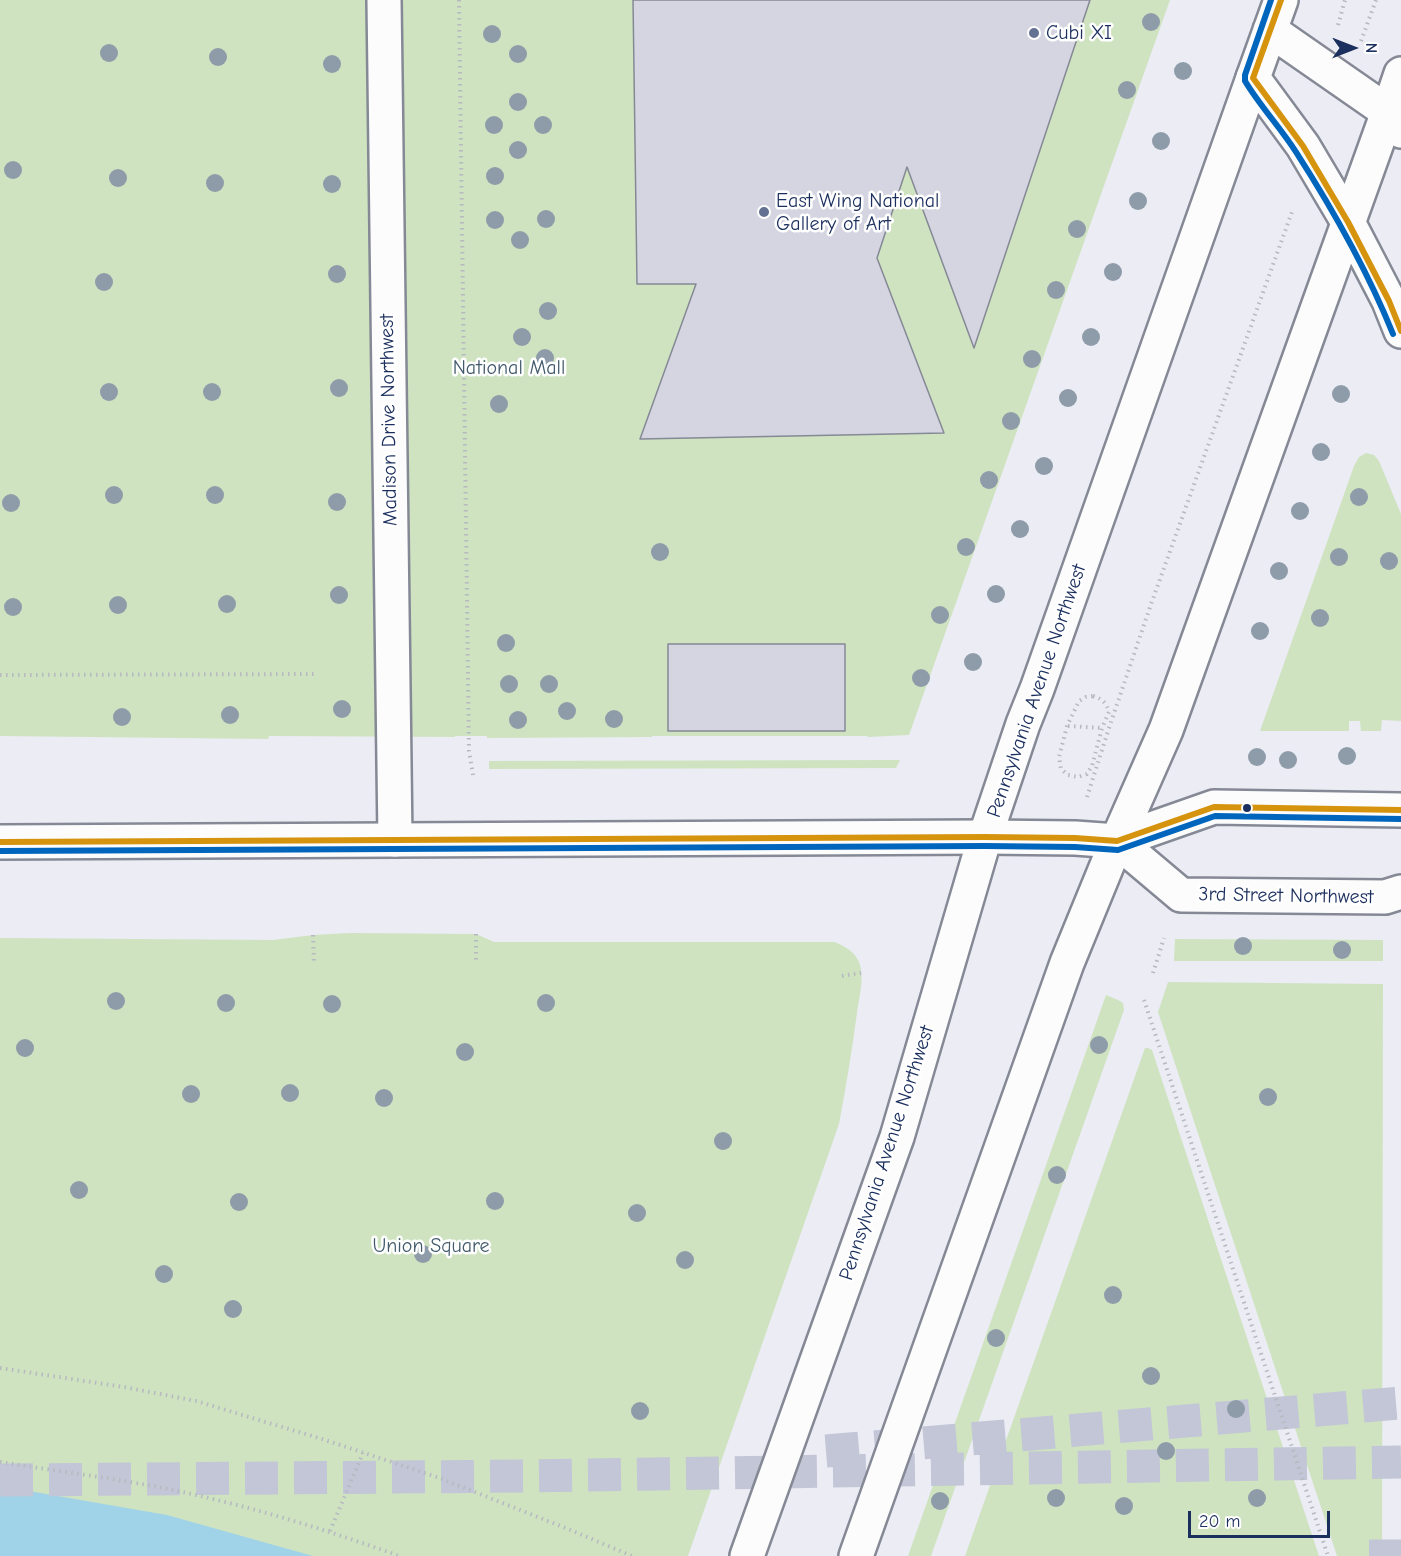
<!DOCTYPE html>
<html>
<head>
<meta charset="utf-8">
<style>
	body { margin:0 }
	#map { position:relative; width:1401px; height:1556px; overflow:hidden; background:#ececf4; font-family:"Comic Neue",sans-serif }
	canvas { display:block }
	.north { position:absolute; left:1323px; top:18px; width:60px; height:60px; -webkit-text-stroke:4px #fff; paint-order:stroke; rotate:90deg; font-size:16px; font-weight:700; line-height:24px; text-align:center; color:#1b2f5e }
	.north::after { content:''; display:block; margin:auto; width:21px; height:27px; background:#1b2f5e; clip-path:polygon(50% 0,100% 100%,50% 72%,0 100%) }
	.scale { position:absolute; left:1188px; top:1511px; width:142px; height:27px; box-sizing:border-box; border:3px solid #1b2f5e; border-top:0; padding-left:8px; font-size:18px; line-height:21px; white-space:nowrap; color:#1b2f5e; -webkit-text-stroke:4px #fff; paint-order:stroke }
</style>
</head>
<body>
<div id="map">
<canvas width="1401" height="1556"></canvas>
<div class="north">N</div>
<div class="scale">20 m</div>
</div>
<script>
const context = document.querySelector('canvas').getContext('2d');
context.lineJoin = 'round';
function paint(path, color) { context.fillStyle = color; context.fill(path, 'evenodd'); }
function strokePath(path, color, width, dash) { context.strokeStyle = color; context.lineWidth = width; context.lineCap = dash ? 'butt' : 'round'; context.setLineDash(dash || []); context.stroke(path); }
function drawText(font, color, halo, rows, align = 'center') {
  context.font = font + ' "Comic Neue",sans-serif'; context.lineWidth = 5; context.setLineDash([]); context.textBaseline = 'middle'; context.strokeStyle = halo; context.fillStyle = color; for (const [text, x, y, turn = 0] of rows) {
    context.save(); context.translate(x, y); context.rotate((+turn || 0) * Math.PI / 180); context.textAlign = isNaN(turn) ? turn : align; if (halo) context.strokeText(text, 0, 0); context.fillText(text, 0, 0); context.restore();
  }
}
const green = new Path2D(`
	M 0,0 L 1170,0 L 909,735 L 868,737 L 867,736 L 652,736 L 652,737 L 487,738 L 487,736 L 455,736 L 455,737 L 269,736 L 268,739 L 0,736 Z
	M 1366,453 L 1374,455 L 1379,461 L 1401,514 L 1401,721 L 1382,720 L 1381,731 L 1361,731 L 1360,721 L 1349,721 L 1349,731 L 1260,731 L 1354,466 L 1359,457 Z
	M 900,760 L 896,768 L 489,769 L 489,761 Z
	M 350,933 L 476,934 L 494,942 L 834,942 C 845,946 854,951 859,962 C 865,977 859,998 857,1013 C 852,1050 846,1087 839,1124 L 688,1556 L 0,1556 L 0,938 L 273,940 L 313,935 Z
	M 1175,939 L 1383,940 L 1383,961 L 1174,961 Z
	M 1168,982 L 1383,984 L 1382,1556 L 1337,1556 L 1158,1012 Z
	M 1106,995 L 1118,1000 L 1123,1003 L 1124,1010 L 931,1556 L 908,1556 Z
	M 1145,1048 L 1148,1048 L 1152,1050 L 1319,1556 L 965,1556 Z`);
const water = new Path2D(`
	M 0,1486 L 167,1515 L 313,1556 L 0,1556 Z`);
const building = new Path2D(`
	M 633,0 L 1090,0 L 974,348 L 907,167 L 877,258 L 944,433 L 640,439 L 696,284 L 637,284 Z
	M 668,644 L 845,644 L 845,731 L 668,731 Z`);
const motorwayTunnel = new Path2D(`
	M 826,1451 L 1401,1403
	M 0,1480 L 528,1476 L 1401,1462
	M 1369,1556 L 1401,1556`);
const path = new Path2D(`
	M 459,0 L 469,751 L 473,775
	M 1338,25 L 1345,0
	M 1361,41 L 1376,0
	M 0,675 L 317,674
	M 1093,696 C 1103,699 1106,703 1109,712 L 1102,728 L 1092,766 L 1087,774 L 1078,777 L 1068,775 L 1061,769 L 1059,757 L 1067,726 L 1079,701 L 1086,697 Z
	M 1068,726 L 1102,728
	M 1087,797 L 1109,728 L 1150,607 L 1293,209
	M 476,934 L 476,964
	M 313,935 L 314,964
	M 1153,973 L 1164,938
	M 842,976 L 861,973
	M 1144,1000 L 1328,1556
	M 0,1368 L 124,1387 L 196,1401 L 322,1439 L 437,1477 L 568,1529 L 632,1556
	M 0,1462 C 51,1470 103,1477 153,1486 C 237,1502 319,1527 399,1556
	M 330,1531 L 363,1453`);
const minor = new Path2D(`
	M 747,1556 L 897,1137 L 985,837
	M 856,1556 L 1067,963 L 1117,841`);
const tertiary = new Path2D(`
	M 384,0 L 395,840`);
const secondary = new Path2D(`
	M 985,837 L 1023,724 L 1037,689 L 1253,78
	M 1117,841 L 1166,730 L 1388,112`);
const primary = new Path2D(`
	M 1281,0 L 1253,78 L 1303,146 L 1348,222 L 1389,301 L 1401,331
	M 1270,30 L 1388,112 L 1401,131
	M 1388,112 L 1401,74
	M 1117,841 L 1181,895 L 1385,897 L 1401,892
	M 0,842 L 985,837 L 1075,838 L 1117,841 L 1214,807 L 1401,810`);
const bus1 = new Path2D(`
	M 1281,0 L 1253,78 L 1303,146 L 1348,222 L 1389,301 L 1401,331
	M 0,842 L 985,837 L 1075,838 L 1117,841 L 1214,807 L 1401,810`);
const bus2 = new Path2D(`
	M 1271,0 L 1245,75 L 1245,81 C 1260,106 1280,127 1296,152 C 1332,208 1368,272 1393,334
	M 0,851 L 985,846 L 1075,847 L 1118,850 L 1215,816 L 1401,819`);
const trees = [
	[1151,22],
	[492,34],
	[109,53],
	[518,54],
	[218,57],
	[332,64],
	[1183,71],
	[1127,90],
	[518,102],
	[494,125],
	[543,125],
	[1161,141],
	[518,150],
	[13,170],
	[495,176],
	[118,178],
	[215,183],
	[332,184],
	[1138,201],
	[546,219],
	[495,220],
	[1077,229],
	[520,240],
	[1113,272],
	[337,274],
	[104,282],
	[1056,290],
	[548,311],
	[522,337],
	[1091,337],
	[545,358],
	[1032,359],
	[339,388],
	[109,392],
	[212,392],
	[1341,394],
	[1068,398],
	[499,404],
	[1011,421],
	[1321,452],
	[1044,466],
	[989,480],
	[114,495],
	[215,495],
	[1359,497],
	[337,502],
	[11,503],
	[1300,511],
	[1020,529],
	[966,547],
	[660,552],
	[1339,557],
	[1389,561],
	[1279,571],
	[996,594],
	[339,595],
	[227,604],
	[118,605],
	[13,607],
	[940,615],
	[1320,618],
	[1260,631],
	[506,643],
	[973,662],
	[921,678],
	[509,684],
	[549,684],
	[342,709],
	[567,711],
	[230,715],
	[122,717],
	[614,719],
	[518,720],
	[1347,756],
	[1257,757],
	[1288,760],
	[1243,946],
	[1342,950],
	[116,1001],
	[226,1003],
	[546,1003],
	[332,1004],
	[1099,1045],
	[25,1048],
	[465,1052],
	[290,1093],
	[191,1094],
	[1268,1097],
	[384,1098],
	[723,1141],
	[1057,1175],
	[79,1190],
	[495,1201],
	[239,1202],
	[637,1213],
	[423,1254],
	[685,1260],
	[164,1274],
	[1113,1295],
	[233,1309],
	[996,1338],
	[1151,1376],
	[1236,1409],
	[640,1411],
	[1166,1451],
	[1056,1498],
	[1257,1498],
	[940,1501],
	[1124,1506]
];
const markers = [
	[1034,33,6,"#647192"],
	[764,212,6,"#647192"],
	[1247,808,5,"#1b2f5e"]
];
const poiNames = [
	["Cubi XI",1046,33],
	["East Wing National",776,201],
	["Gallery of Art",776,224]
];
const parkNames = [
	["National Mall",509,368],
	["Union Square",431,1246]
];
const streetNames = [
	["Madison Drive Northwest",389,420,-91],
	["Pennsylvania Avenue Northwest",1037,691,-71],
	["3rd Street Northwest",1286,896,1],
	["Pennsylvania Avenue Northwest",887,1153,-72]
];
paint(green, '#cfe3c1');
paint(water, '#a0d3e7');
paint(building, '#d5d5e2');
strokePath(building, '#858995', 1.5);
strokePath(motorwayTunnel, '#c2c6d6', 33, [33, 16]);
strokePath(minor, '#858995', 38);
strokePath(tertiary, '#858995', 38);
strokePath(secondary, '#858995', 38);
strokePath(primary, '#858995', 38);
strokePath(path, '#b6b9bf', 4, [1.5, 4.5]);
strokePath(minor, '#fcfcfd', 33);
strokePath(tertiary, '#fcfcfd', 33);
strokePath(secondary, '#fcfcfd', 33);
strokePath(primary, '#fcfcfd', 33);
strokePath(bus1, '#d6940e', 6);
strokePath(bus2, '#0065bd', 6);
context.fillStyle = '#8e9ca9';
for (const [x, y] of trees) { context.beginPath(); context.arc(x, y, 9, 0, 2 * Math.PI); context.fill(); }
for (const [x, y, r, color] of markers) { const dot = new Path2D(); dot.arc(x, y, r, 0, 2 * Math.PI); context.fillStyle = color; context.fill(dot); strokePath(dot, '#fff', 2); }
drawText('20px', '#1b2f5e', '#fff', poiNames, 'left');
drawText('20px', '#425a6c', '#fff', parkNames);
drawText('20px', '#1b2f5e', '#fff', streetNames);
</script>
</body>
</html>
